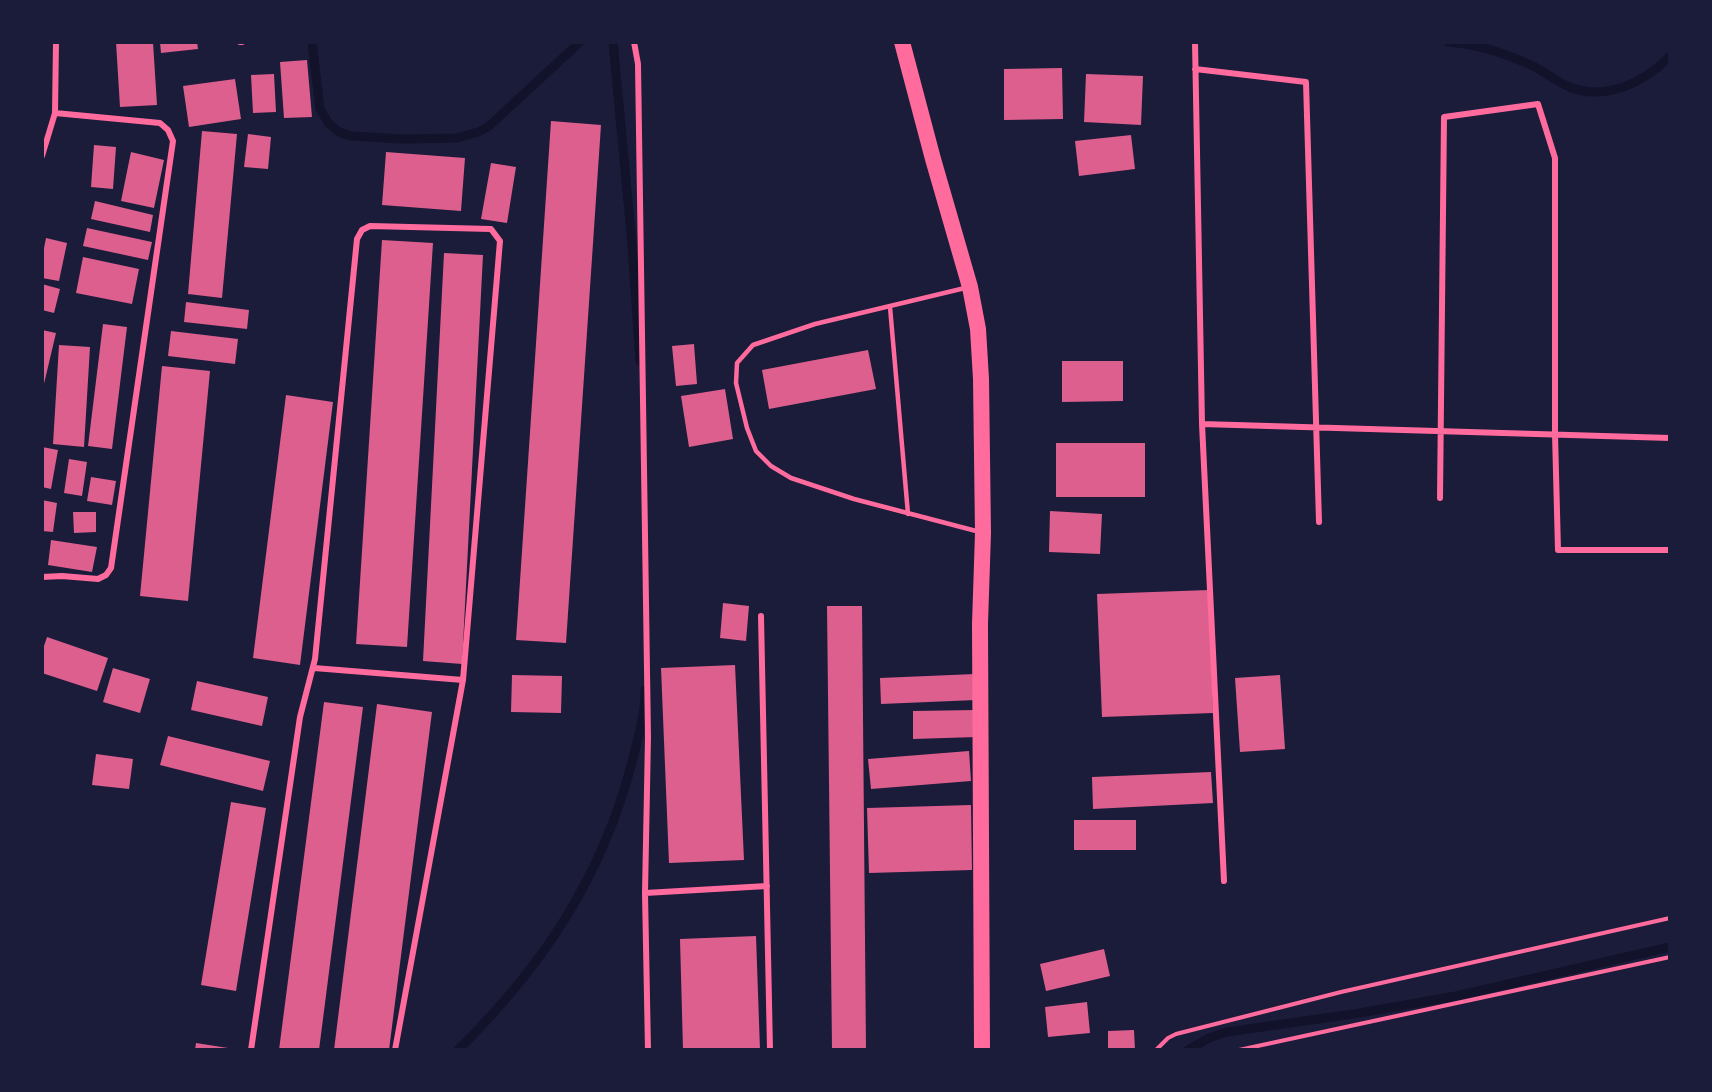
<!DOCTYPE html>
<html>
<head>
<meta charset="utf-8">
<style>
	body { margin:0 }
	#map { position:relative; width:1712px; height:1092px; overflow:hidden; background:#1b1b3a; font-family:Ubuntu,sans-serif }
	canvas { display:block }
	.frame { position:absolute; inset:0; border:44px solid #1b1b3a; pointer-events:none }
</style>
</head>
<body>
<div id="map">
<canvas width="1712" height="1092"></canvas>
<div class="frame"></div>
</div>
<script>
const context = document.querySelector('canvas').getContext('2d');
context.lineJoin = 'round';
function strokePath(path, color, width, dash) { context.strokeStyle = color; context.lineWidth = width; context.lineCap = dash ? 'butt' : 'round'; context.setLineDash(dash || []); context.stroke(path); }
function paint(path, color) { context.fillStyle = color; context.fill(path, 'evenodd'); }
const stream = new Path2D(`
	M 312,42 L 320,109 L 329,124 L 339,132 L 351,136 L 401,139 L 457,138 L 478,132 L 488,127 L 580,42
	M 613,42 L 632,244 L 640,361
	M 1448,42 C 1477,44 1507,54 1533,66 C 1545,72 1557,82 1569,87 C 1606,101 1644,83 1670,56
	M 458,1050 C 542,967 602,878 632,762 C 638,739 645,714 645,690
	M 1188,1050 L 1209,1038 L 1227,1032 L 1360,1013 L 1456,996 L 1670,947`);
const building = new Path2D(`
	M 116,42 L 153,42 L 157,105 L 120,107 Z
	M 160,42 L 197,42 L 198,49 L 161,53 Z
	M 307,60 L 312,117 L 284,118 L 280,62 Z
	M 1062,68 L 1063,119 L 1004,120 L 1004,69 Z
	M 274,74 L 276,112 L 253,113 L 251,75 Z
	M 1086,74 L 1143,76 L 1141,125 L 1084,122 Z
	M 235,79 L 241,119 L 189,127 L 183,86 Z
	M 551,121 L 601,125 L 566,643 L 516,640 Z
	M 202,131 L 237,134 L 222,298 L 188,294 Z
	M 248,134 L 271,137 L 268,169 L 244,167 Z
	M 1131,135 L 1135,169 L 1079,176 L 1075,141 Z
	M 94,145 L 116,147 L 113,189 L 91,187 Z
	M 131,152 L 164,160 L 154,208 L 121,201 Z
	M 386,152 L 465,158 L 461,211 L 382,205 Z
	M 491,163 L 516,167 L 507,223 L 481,219 Z
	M 95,201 L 153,215 L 150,232 L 91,219 Z
	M 87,228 L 152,242 L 148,260 L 83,246 Z
	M 46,238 L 67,243 L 59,281 L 42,278 L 42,258 Z
	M 382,240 L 433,243 L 407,647 L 356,644 Z
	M 444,253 L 483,255 L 462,664 L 423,661 Z
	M 83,257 L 139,269 L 132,304 L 76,293 Z
	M 42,284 L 60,289 L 54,313 L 42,310 Z
	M 186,302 L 249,310 L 247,329 L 184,322 Z
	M 103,324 L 127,327 L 112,449 L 88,446 Z
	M 42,330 L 56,333 L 43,388 L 42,388 Z
	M 171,331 L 238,339 L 235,364 L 168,356 Z
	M 694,344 L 697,384 L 676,386 L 672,346 Z
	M 59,345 L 90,347 L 84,447 L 53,444 Z
	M 868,350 L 876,389 L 769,409 L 762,370 Z
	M 1062,361 L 1123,361 L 1123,401 L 1062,402 Z
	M 162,366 L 210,371 L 188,601 L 140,596 Z
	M 725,389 L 733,439 L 689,447 L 681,396 Z
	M 286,395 L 333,402 L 300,665 L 253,658 Z
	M 1056,443 L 1145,443 L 1145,497 L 1056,497 Z
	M 42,447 L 58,450 L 51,489 L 42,487 Z
	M 69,459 L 87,462 L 82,496 L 64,493 Z
	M 91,477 L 116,481 L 112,505 L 87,501 Z
	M 42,500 L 57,503 L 53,532 L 42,531 Z
	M 1050,511 L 1102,514 L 1100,554 L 1049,552 Z
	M 73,512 L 96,512 L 96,532 L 74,533 Z
	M 51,540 L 97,547 L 92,572 L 48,565 Z
	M 1209,590 L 1213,713 L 1102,717 L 1097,594 Z
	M 723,603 L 749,606 L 746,641 L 720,638 Z
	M 827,606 L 862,606 L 866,1050 L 832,1050 Z
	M 47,637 L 108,658 L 97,691 L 42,673 L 42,652 Z
	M 735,665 L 744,860 L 669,863 L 661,668 Z
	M 113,668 L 150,679 L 140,713 L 103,702 Z
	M 975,674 L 976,700 L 881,704 L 880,678 Z
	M 512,675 L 562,676 L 561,713 L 511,712 Z
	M 1280,675 L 1285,749 L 1240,752 L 1235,678 Z
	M 197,681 L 268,697 L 262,726 L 191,710 Z
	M 324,702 L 363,707 L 319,1050 L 279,1050 Z
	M 377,704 L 432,712 L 389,1050 L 334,1050 Z
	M 976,710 L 977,737 L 913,739 L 913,711 Z
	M 168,736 L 270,761 L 263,791 L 160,765 Z
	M 969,751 L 971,781 L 871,789 L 868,759 Z
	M 96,754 L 133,759 L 129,789 L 92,785 Z
	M 1211,772 L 1213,803 L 1093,809 L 1092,777 Z
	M 231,802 L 266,808 L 236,991 L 201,985 Z
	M 971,805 L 972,870 L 869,873 L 867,808 Z
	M 1074,820 L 1136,820 L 1136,850 L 1074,850 Z
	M 756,936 L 760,1050 L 683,1050 L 680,939 Z
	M 1104,949 L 1110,976 L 1046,991 L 1040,964 Z
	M 1087,1002 L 1090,1033 L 1048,1037 L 1045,1007 Z
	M 1134,1030 L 1135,1050 L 1108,1050 L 1108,1031 Z
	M 196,1043 L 228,1048 L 228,1050 L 195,1050 Z`);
const path = new Path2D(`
	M 1156,1050 L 1168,1038 L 1176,1034 L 1341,992 L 1670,918
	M 1239,1050 L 1670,957`);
const service = new Path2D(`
	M 965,288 L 815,324 L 753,345 L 737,363 L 736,383 L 747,428 L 756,451 L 771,466 L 791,478 L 854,499 L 980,532
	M 890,307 L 908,514`);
const minor = new Path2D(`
	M 240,42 L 242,42
	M 634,42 L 638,64 L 648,737 L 645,893 L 648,1050
	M 1195,42 L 1202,424
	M 1195,69 L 1306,82 L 1319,522
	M 42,156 L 55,113 L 56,42
	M 1440,498 L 1444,117 L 1538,104 L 1555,158 L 1555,434 L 1558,550 L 1670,550
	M 42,577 L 62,576 L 98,579 L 106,575 L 111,568 L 173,141 L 168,130 L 160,123 L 55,113
	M 761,616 L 770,1050
	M 314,668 L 463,680
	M 1224,881 L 1202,424 L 1670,438
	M 645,893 L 767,886
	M 251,1050 L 300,717 L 315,659 L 357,239 L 362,230 L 370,226 L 491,229 L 500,241 L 463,680 L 395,1050`);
const trunk = new Path2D(`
	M 902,42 L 933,159 L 970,287 L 978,329 L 981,379 L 983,533 L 980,624 L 982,1050`);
strokePath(stream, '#12122b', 9);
paint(building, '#dd5f8e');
strokePath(path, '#ff6b9d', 4);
strokePath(service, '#ff6b9d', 4.5);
strokePath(minor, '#ff6b9d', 6);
strokePath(trunk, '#ff6b9d', 16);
</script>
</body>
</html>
